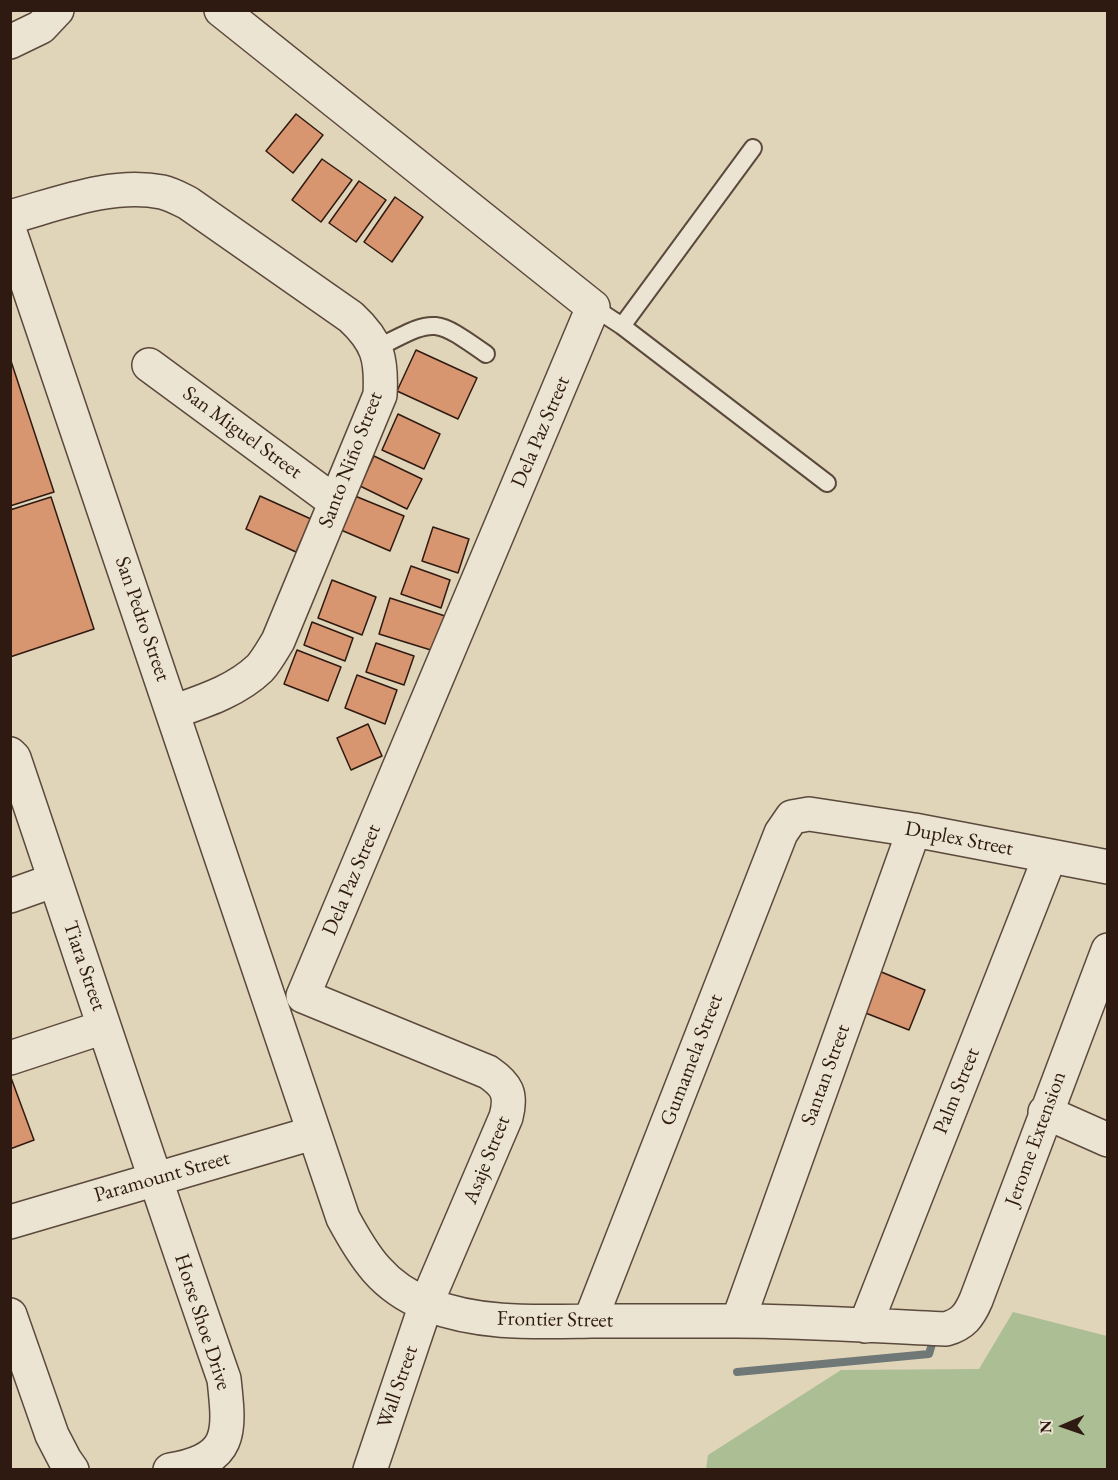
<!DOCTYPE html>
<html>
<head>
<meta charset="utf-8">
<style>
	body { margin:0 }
	#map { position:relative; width:1118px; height:1480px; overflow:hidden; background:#e0d5b9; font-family:"EB Garamond",serif }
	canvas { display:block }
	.frame { position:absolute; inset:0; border:12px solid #2f1a12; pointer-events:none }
	.north { position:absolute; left:1034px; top:1396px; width:60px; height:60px; -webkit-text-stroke:4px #ebe4d2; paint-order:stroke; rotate:268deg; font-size:16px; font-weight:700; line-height:24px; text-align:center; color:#2f1a12 }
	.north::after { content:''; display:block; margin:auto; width:21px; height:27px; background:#2f1a12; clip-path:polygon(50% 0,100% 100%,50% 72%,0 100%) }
</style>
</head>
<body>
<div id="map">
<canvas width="1118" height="1480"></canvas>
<div class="frame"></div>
<div class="north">N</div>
</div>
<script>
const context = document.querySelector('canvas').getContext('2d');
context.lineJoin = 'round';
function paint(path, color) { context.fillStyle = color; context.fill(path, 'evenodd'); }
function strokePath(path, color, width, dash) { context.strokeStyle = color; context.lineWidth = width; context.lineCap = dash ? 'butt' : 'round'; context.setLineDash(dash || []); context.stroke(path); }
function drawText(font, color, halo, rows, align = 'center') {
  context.font = font + ' "EB Garamond",serif'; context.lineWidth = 5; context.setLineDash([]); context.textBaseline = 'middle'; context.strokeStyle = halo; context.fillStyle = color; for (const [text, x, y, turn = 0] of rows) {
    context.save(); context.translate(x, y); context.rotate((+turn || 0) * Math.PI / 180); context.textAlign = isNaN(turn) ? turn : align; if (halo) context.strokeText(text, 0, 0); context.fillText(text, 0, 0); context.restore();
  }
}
const green = new Path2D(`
	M 1013,1312 L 1107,1336 L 1107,1469 L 706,1469 L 708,1455 L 841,1370 L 979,1369 Z`);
const stream = new Path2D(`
	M 737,1372 L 929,1354 L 934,1337`);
const building = new Path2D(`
	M 296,114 L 323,135 L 293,173 L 266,151 Z
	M 322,159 L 352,180 L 321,222 L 292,200 Z
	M 359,181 L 386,200 L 356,242 L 329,223 Z
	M 395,197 L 423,217 L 392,262 L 364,242 Z
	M 416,350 L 477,378 L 458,419 L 397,391 Z
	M 10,358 L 54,492 L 10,506 Z
	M 398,414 L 440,434 L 424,469 L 382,450 Z
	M 374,456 L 422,479 L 407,509 L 360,486 Z
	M 260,496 L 311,519 L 296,552 L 246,529 Z
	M 355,496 L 404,516 L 390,551 L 341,530 Z
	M 51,497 L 94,629 L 10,657 L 10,510 Z
	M 433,527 L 469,539 L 458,573 L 422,561 Z
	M 411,566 L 450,580 L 441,608 L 401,594 Z
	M 332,580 L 376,597 L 362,635 L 318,618 Z
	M 390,598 L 445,616 L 434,651 L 379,634 Z
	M 312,622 L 353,638 L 345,661 L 304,645 Z
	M 376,643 L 414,656 L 404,685 L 366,672 Z
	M 297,650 L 341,667 L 328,701 L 284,684 Z
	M 357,675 L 397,690 L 385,724 L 345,708 Z
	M 368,724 L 382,756 L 351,770 L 337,738 Z
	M 879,971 L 925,990 L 909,1030 L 863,1012 Z
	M 10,1075 L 34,1140 L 10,1149 Z`);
const service = new Path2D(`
	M 593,307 L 622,326 L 827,483
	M 622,326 L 753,148
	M 377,348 C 435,319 432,316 486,354`);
const minor = new Path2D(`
	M 221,10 L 593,307 L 303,996
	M 10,42 L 41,27 L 57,10
	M 10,217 C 58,204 112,182 162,192 C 171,194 180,199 188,203 L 351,317 C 378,342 382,359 380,395 L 278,641 C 273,649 267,660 260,668 C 236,691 204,701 173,712
	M 10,232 L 343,1218 C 364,1257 383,1287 426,1304 C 480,1325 535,1322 592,1321 C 636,1321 680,1321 723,1321 C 797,1320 872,1326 946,1329 C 963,1324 969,1316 976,1300 L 1108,950
	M 149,365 L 335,502
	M 10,754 L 14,758 C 84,965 152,1173 224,1379 C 230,1433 233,1460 170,1470
	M 10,896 L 55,880
	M 303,996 L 488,1072 C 507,1085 512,1094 506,1117 L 426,1304 L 370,1470
	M 10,1058 L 104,1027
	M 1045,1112 L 1108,1140
	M 10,1222 L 313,1133
	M 10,1315 L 52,1435 L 65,1460 L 72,1470
	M 590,1321 L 781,833 L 792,817 L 809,814 L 914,830 L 1108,867
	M 738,1321 L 914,830
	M 865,1326 L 1050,856`);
const streetNames = [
	["Dela Paz Street",541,432,-67],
	["San Miguel Street",242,433,36],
	["Santo Niño Street",351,460,-69],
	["San Pedro Street",142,619,71],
	["Duplex Street",959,839,11],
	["Dela Paz Street",352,880,-67],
	["Tiara Street",84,966,71],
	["Gumamela Street",692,1060,-69],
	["Santan Street",826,1075,-70],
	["Palm Street",957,1091,-68],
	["Jerome Extension",1036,1139,-70],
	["Asaje Street",487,1160,-68],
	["Paramount Street",162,1177,-16],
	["Frontier Street",555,1320,1],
	["Horse Shoe Drive",202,1322,72],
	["Wall Street",398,1387,-71]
];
paint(green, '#acbe94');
strokePath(stream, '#6f7877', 8);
paint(building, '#d79570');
strokePath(building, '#2f1a12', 1.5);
strokePath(service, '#5b493c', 20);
strokePath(minor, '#5b493c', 36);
strokePath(service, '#ebe4d2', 16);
strokePath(minor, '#ebe4d2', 33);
drawText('21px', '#2f1a12', '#ebe4d2', streetNames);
</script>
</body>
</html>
